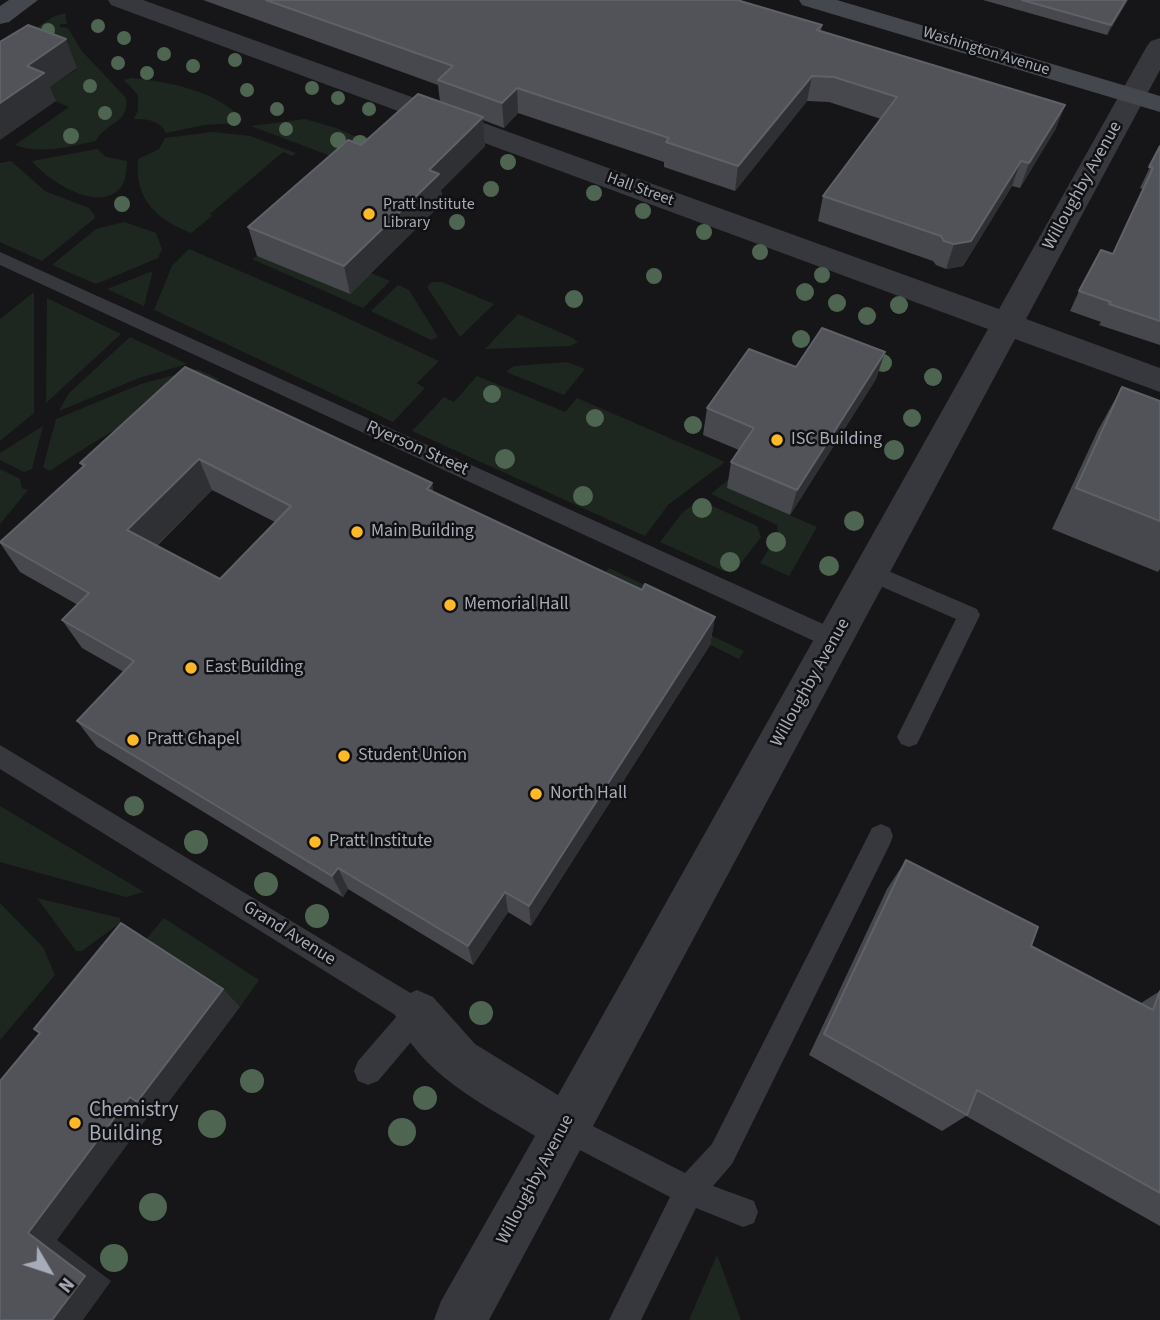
<!DOCTYPE html>
<html>
<head>
<meta charset="utf-8">
<style>
	body { margin:0 }
	#map { position:relative; width:1160px; height:1320px; overflow:hidden; background:#161618; font-family:"Source Sans 3",sans-serif }
	canvas { display:block }
	.north { position:absolute; left:14px; top:1236px; width:70px; height:70px; -webkit-text-stroke:5px #111113; paint-order:stroke; rotate:129deg; font-size:19px; font-weight:700; line-height:28px; text-align:center; color:#a7acb9 }
	.north::after { content:''; display:block; margin:auto; width:24px; height:32px; background:#a7acb9; clip-path:polygon(50% 0,100% 100%,50% 72%,0 100%) }
</style>
</head>
<body>
<div id="map">
<canvas width="1160" height="1320"></canvas>
<div class="north">N</div>
</div>
<script>
const context = document.querySelector('canvas').getContext('2d');
context.lineJoin = 'round';
function paint(path, color) { context.fillStyle = color; context.fill(path, 'evenodd'); }
function strokePath(path, color, width, dash) { context.strokeStyle = color; context.lineWidth = width; context.lineCap = dash ? 'butt' : 'round'; context.setLineDash(dash || []); context.stroke(path); }
function drawText(font, color, halo, rows, align = 'center') {
  context.font = font + ' "Source Sans 3",sans-serif'; context.lineWidth = 5; context.setLineDash([]); context.textBaseline = 'middle'; context.strokeStyle = halo; context.fillStyle = color; for (const [text, x, y, turn = 0] of rows) {
    context.save(); context.translate(x, y); context.rotate((+turn || 0) * Math.PI / 180); context.textAlign = isNaN(turn) ? turn : align; if (halo) context.strokeText(text, 0, 0); context.fillText(text, 0, 0); context.restore();
  }
}
const green = new Path2D(`
	M 65,13 L 67,24 L 61,24 L 59,27 L 68,28 L 81,50 L 126,98 C 130,124 105,122 96,141 C 71,146 40,155 15,145 L 69,107 L 39,94 L 77,69 L 0,51 L 53,17 Z
	M 131,78 C 168,82 216,90 242,119 L 239,123 L 204,125 L 166,133 C 160,120 147,119 134,119 L 138,110 L 138,95 L 124,80 Z
	M 305,119 L 336,128 L 366,141 L 344,161 L 251,126 Z
	M 212,132 L 250,136 L 296,153 L 292,156 L 283,152 L 210,214 L 212,216 L 191,233 C 156,219 134,199 138,159 L 159,149 L 165,138 Z
	M 97,149 L 106,157 L 127,161 C 126,169 127,180 121,187 C 99,215 47,180 32,161 Z
	M 11,161 L 45,191 L 89,208 L 95,216 L 94,219 L 42,261 L 0,242 L 0,163 Z
	M 124,222 L 156,233 L 162,249 L 158,258 L 96,284 L 52,265 L 96,229 Z
	M 189,249 L 328,309 L 439,361 L 417,383 L 425,388 L 393,422 L 154,310 L 172,266 Z
	M 257,256 L 371,273 L 390,281 L 363,308 L 252,259 Z
	M 153,271 L 144,306 L 107,289 Z
	M 432,282 L 442,282 L 494,304 L 460,337 L 427,287 Z
	M 398,285 L 409,290 L 437,335 L 436,338 L 431,340 L 371,311 Z
	M 34,292 L 34,413 L 0,441 L 0,319 Z
	M 47,298 L 121,334 L 46,403 Z
	M 518,314 L 573,338 L 578,342 L 571,346 L 485,349 Z
	M 130,337 L 187,364 L 139,378 L 59,411 L 69,393 Z
	M 567,362 L 585,369 L 564,395 L 506,372 L 514,366 Z
	M 197,369 L 219,379 C 158,403 104,434 50,471 L 43,467 L 56,419 L 141,384 Z
	M 477,376 L 565,412 L 577,398 L 725,462 L 668,505 L 645,536 L 412,431 L 444,397 L 454,402 Z
	M 43,426 L 32,469 L 24,472 L 0,460 L 0,453 Z
	M 0,469 L 20,479 L 22,488 L 28,490 L 0,524 Z
	M 736,473 L 727,488 L 817,527 L 789,576 L 760,563 L 778,535 L 777,525 L 711,494 Z
	M 699,500 L 757,526 L 761,537 L 735,571 L 724,571 L 660,542 L 682,513 Z
	M 609,568 L 681,602 L 680,621 L 744,651 L 739,659 L 643,612 L 598,582 Z
	M 0,806 L 144,892 L 126,897 L 0,862 Z
	M 37,898 L 120,918 L 120,923 L 82,951 L 76,951 Z
	M 0,903 L 43,947 L 55,975 L 0,1040 Z
	M 164,918 L 259,980 L 240,1007 L 143,943 Z
	M 717,1255 L 741,1320 L 689,1320 Z`);
const lane = new Path2D(`
	M 0,252 L 843,633 L 846,640 L 843,647 L 835,649 L 827,647 L 0,265 Z
	M 872,564 L 977,609 L 980,615 L 917,744 L 909,747 L 901,744 L 897,737 L 956,619 L 864,579 L 861,573 L 864,567 Z
	M 0,745 L 427,1003 L 431,1013 L 427,1023 L 378,1081 L 368,1085 L 358,1081 L 354,1071 L 358,1061 L 397,1016 L 0,769 Z
	M 881,824 L 890,828 L 893,836 L 890,844 L 732,1164 L 713,1186 L 754,1201 L 758,1212 L 754,1223 L 743,1227 L 696,1208 L 641,1320 L 609,1320 L 670,1197 L 555,1137 L 551,1127 L 555,1117 L 565,1113 L 575,1117 L 685,1173 L 712,1144 L 872,828 Z`);
const street = new Path2D(`
	M 108,0 L 143,0 L 999,309 L 1147,46 L 1151,41 L 1160,38 L 1160,70 L 1026,319 L 1160,368 L 1160,392 L 1015,339 L 489,1320 L 434,1320 L 441,1301 L 535,1136 C 482,1103 419,1074 394,1013 L 401,997 L 417,990 L 433,997 L 475,1044 L 558,1095 L 988,329 L 111,5 Z`);
const secondary = new Path2D(`
	M 9,0 L 38,0 L 9,22 L 0,24 L 0,6 Z
	M 799,0 L 837,0 L 1160,96 L 1160,112 L 802,5 Z`);
const trees = [
	[98,26,7],
	[48,30,7],
	[124,38,7],
	[164,54,7],
	[235,60,7],
	[118,63,7],
	[193,66,7],
	[147,73,7],
	[90,86,7],
	[312,88,7],
	[247,90,7],
	[338,98,7],
	[277,109,7],
	[369,109,7],
	[105,113,7],
	[234,119,7],
	[286,129,7],
	[71,136,8],
	[338,140,8],
	[360,143,8],
	[508,162,8],
	[491,189,8],
	[594,193,8],
	[122,204,8],
	[643,211,8],
	[457,222,8],
	[704,232,8],
	[760,252,8],
	[822,275,8],
	[654,276,8],
	[805,292,9],
	[574,299,9],
	[837,303,9],
	[899,305,9],
	[867,316,9],
	[801,339,9],
	[883,363,9],
	[933,377,9],
	[492,394,9],
	[595,418,9],
	[912,418,9],
	[693,425,9],
	[894,450,10],
	[505,459,10],
	[583,496,10],
	[702,508,10],
	[854,521,10],
	[776,542,10],
	[730,562,10],
	[829,566,10],
	[134,806,10],
	[196,842,12],
	[266,884,12],
	[317,916,12],
	[481,1013,12],
	[252,1081,12],
	[425,1098,12],
	[212,1124,14],
	[402,1132,14],
	[153,1207,14],
	[114,1258,14]
];
const wall = new Path2D(`
	M 203,0 L 737,0 L 822,25 L 821,31 L 1065,105 L 1055,130 L 1020,188 L 1012,186 L 963,266 L 946,269 L 936,265 L 933,261 L 818,221 L 823,196 L 881,119 L 829,102 L 807,101 L 735,191 L 664,167 L 664,162 L 518,113 L 504,128 L 483,120 L 485,146 L 441,190 L 443,202 L 350,294 L 257,256 L 248,227 L 361,145 L 440,102 L 438,85 Z
	M 983,0 L 1128,0 L 1107,35 Z
	M 1160,146 L 1160,345 L 1099,325 L 1101,322 L 1070,311 L 1079,291 L 1113,254 L 1143,189 L 1140,188 Z
	M 885,352 L 876,379 L 790,515 L 727,488 L 731,462 L 739,450 L 703,435 L 707,408 L 796,367 Z
	M 185,367 L 434,492 L 642,590 L 715,617 L 710,645 L 531,926 L 508,912 L 473,965 L 348,889 L 343,897 L 97,747 L 77,721 L 124,672 L 82,648 L 62,620 L 78,605 L 20,572 L 0,543 L 83,467 L 80,463 ZM 212,490 L 275,522 L 220,579 L 157,546 Z
	M 1122,387 L 1160,401 L 1160,569 L 1158,572 L 1052,529 L 1098,430 Z
	M 906,860 L 1031,946 L 1141,1003 L 1160,991 L 1160,1226 L 966,1116 L 942,1131 L 809,1055 L 887,889 Z`);
const shadedWall = new Path2D(`
	M 1126,0 L 1128,0 L 1107,35 L 1111,25 Z
	M 66,39 L 77,68 L 50,87 L 56,101 L 0,140 L 0,103 L 27,66 Z
	M 812,76 L 807,101 L 735,191 L 738,166 Z
	M 517,88 L 518,113 L 504,128 L 502,103 Z
	M 1065,105 L 1055,130 L 1020,188 L 1029,163 Z
	M 483,117 L 485,146 L 441,190 L 443,202 L 350,294 L 344,266 L 429,170 Z
	M 1021,161 L 1012,186 L 963,266 L 946,269 L 954,244 Z
	M 885,352 L 876,379 L 790,515 L 797,490 Z
	M 199,459 L 212,490 L 143,559 L 127,530 Z
	M 432,483 L 437,513 L 427,489 Z
	M 715,617 L 710,645 L 531,926 L 529,906 Z
	M 338,868 L 348,889 L 343,897 L 332,876 Z
	M 505,892 L 508,912 L 473,965 L 468,946 Z
	M 223,989 L 240,1007 L 159,1115 L 152,1111 L 57,1240 L 111,1281 L 83,1320 L 52,1320 L 28,1233 L 130,1097 Z`);
const building = new Path2D(`
	M 266,0 L 737,0 L 822,25 L 817,30 L 1065,105 L 1029,163 L 1021,161 L 971,241 L 954,244 L 944,241 L 941,236 L 823,196 L 897,97 L 834,77 L 812,76 L 738,166 L 666,142 L 669,138 L 517,88 L 502,103 L 438,80 L 453,66 Z
	M 1022,0 L 1126,0 L 1111,25 Z
	M 28,25 L 66,39 L 27,66 L 44,73 L 0,103 L 0,42 Z
	M 418,94 L 483,117 L 429,170 L 439,174 L 344,266 L 248,227 L 348,140 L 361,145 Z
	M 1160,146 L 1160,321 L 1109,304 L 1111,302 L 1079,291 L 1101,250 L 1113,254 L 1153,168 L 1149,167 Z
	M 822,328 L 885,352 L 797,490 L 731,462 L 754,428 L 707,408 L 749,349 L 796,367 Z
	M 185,367 L 432,483 L 427,489 L 642,590 L 645,584 L 715,617 L 529,906 L 505,892 L 468,946 L 338,868 L 332,876 L 77,721 L 134,661 L 62,620 L 89,593 L 0,542 L 85,465 L 80,463 ZM 199,459 L 291,506 L 220,579 L 127,530 Z
	M 1122,387 L 1160,401 L 1160,521 L 1076,488 Z
	M 906,860 L 1038,927 L 1031,946 L 1153,1010 L 1160,991 L 1160,1193 L 977,1090 L 967,1115 L 824,1034 Z
	M 121,923 L 223,989 L 137,1102 L 130,1097 L 28,1233 L 85,1276 L 52,1320 L 0,1320 L 0,1081 L 40,1033 L 34,1029 Z`);
const markers = [
	[369,214,7,"#ffb927"],
	[777,440,7,"#ffb927"],
	[357,532,7,"#ffb927"],
	[450,605,7,"#ffb927"],
	[191,668,7,"#ffb927"],
	[133,740,7,"#ffb927"],
	[344,756,7,"#ffb927"],
	[536,794,7,"#ffb927"],
	[315,842,7,"#ffb927"],
	[75,1123,7,"#ffb927"]
];
const farStreetnames = [
	["Washington Avenue",986,52,17],
	["Hall Street",640,190,20]
];
const farPoinames = [
	["Pratt Institute",383,205],
	["Library",383,223]
];
const streetNames = [
	["Willoughby Avenue",1083,186,-61],
	["Ryerson Street",417,449,24],
	["Willoughby Avenue",811,683,-61],
	["Grand Avenue",289,934,32],
	["Willoughby Avenue",536,1180,-62]
];
const poiNames = [
	["ISC Building",791,440],
	["Main Building",371,532],
	["Memorial Hall",464,605],
	["East Building",205,668],
	["Pratt Chapel",147,740],
	["Student Union",358,756],
	["North Hall",550,794],
	["Pratt Institute",329,842]
];
const nearPoinames = [
	["Chemistry",89,1111],
	["Building",89,1135]
];
paint(green, '#1d271f');
paint(lane, '#37383e');
paint(street, '#37383e');
paint(secondary, '#44474e');
context.fillStyle = '#4e6551';
for (const [x, y, r] of trees) { context.beginPath(); context.arc(x, y, r, 0, 2 * Math.PI); context.fill(); }
paint(wall, '#47484d');
paint(shadedWall, '#2f3033');
paint(building, '#525359');
strokePath(building, '#5f6168', 2);
for (const [x, y, r, color] of markers) { const dot = new Path2D(); dot.arc(x, y, r, 0, 2 * Math.PI); context.fillStyle = color; context.fill(dot); strokePath(dot, '#111113', 2.5); }
drawText('16px', '#a7acb9', '#111113', farStreetnames);
drawText('16px', '#a7acb9', '#111113', farPoinames, 'left');
drawText('18px', '#a7acb9', '#111113', streetNames);
drawText('18px', '#a7acb9', '#111113', poiNames, 'left');
drawText('21px', '#a7acb9', '#111113', nearPoinames, 'left');
</script>
</body>
</html>
